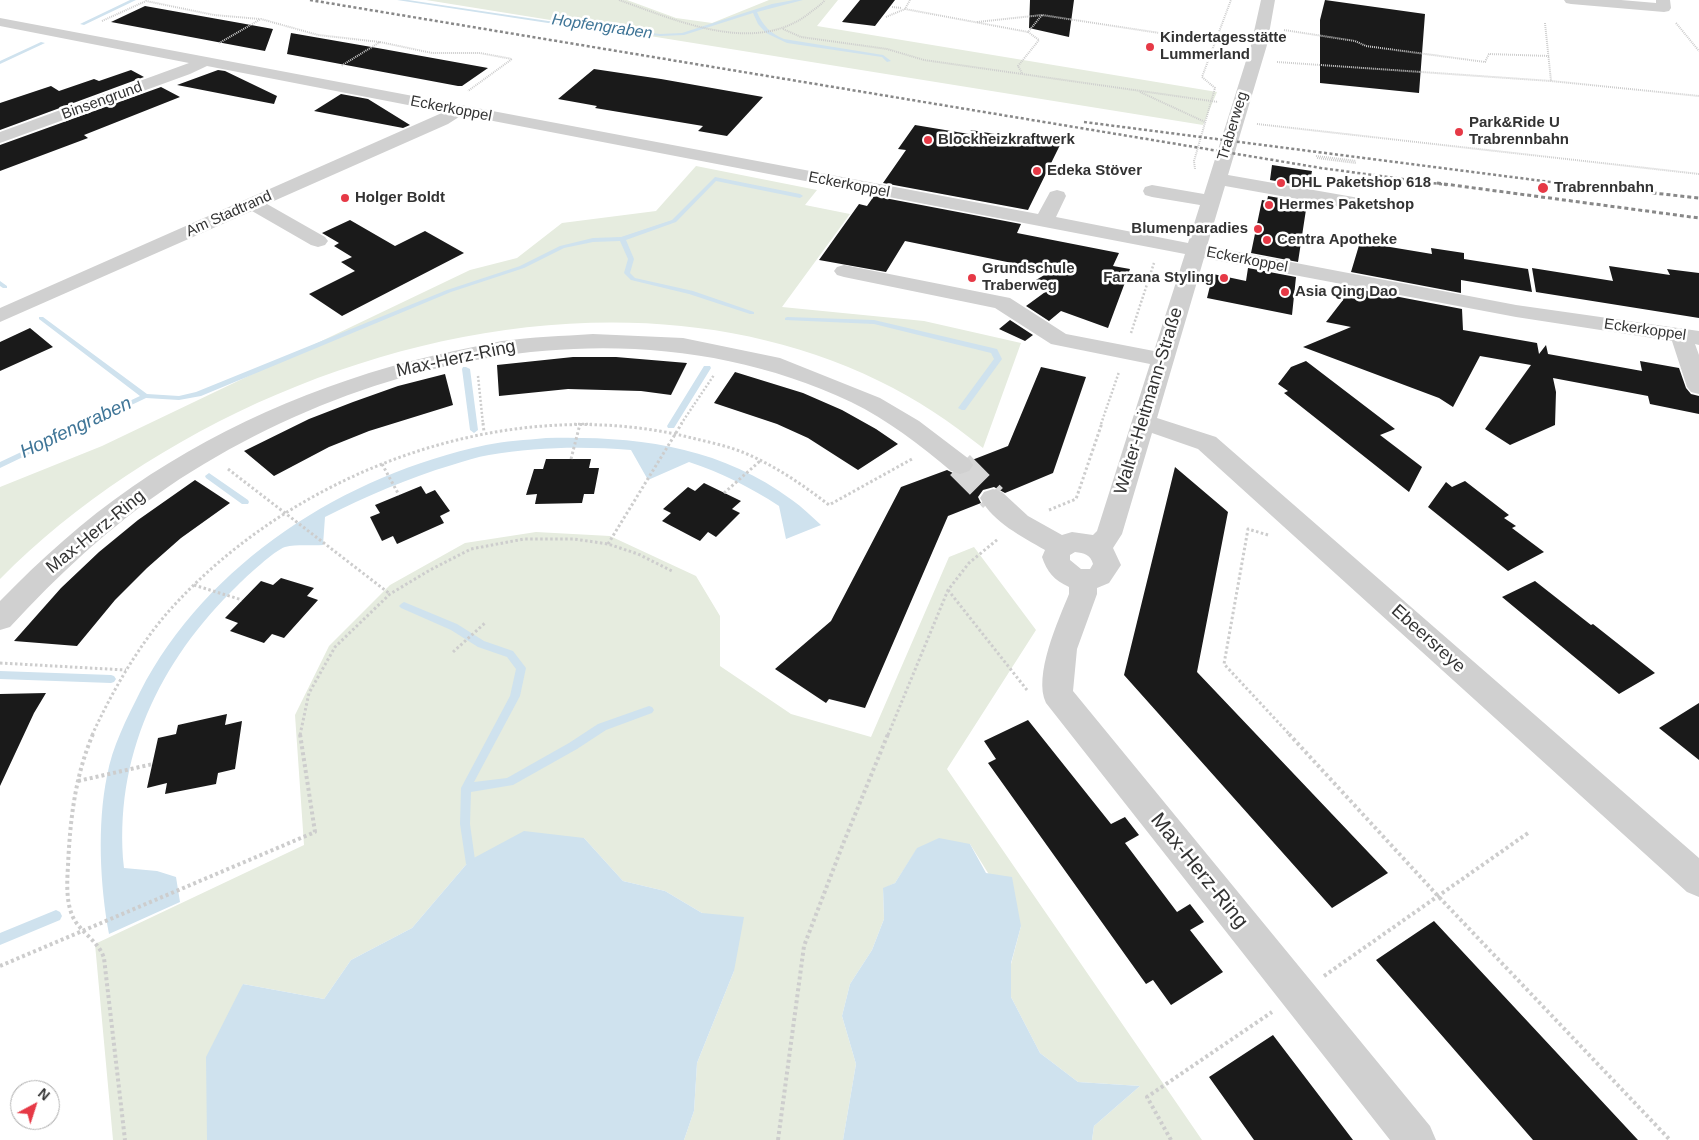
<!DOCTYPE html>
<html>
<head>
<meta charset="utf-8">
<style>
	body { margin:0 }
	#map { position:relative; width:1699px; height:1140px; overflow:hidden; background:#fff; font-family:Helvetica,sans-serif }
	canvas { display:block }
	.north { position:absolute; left:10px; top:1080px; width:50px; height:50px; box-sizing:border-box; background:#fff; border:1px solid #adadad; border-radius:50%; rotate:40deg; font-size:14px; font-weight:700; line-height:20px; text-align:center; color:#333 }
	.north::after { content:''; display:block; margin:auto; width:18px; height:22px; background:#e63946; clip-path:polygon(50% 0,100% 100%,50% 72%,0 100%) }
</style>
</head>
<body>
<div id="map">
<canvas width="1699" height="1140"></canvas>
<div class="north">N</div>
</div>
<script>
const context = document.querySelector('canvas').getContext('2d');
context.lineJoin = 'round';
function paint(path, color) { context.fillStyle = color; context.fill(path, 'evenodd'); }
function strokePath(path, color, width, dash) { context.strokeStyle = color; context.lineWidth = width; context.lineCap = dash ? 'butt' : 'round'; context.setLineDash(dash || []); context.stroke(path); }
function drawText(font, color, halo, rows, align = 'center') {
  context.font = font + ' Helvetica,sans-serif'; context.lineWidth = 5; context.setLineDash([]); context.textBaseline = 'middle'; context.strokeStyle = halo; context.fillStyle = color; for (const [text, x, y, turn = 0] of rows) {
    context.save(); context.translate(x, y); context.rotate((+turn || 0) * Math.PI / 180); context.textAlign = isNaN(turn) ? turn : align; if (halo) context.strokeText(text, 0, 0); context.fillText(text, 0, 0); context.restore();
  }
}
const green = new Path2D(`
	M 426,0 L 627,0 L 676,18 L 712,23 L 769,0 L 838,0 L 817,26 L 1217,92 L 1203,125 Z
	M 696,166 L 817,190 L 805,205 L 850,214 L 782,307 L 924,321 L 1021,343 L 983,448 C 950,422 917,399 879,381 C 596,243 212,366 0,579 L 0,487 L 102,446 L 470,270 L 517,258 L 562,223 L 656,211 Z
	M 536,532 L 610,536 L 696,576 L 720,616 L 720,666 L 791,714 L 871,737 L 949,557 L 974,547 L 1036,630 L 947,769 L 1202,1140 L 1092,1140 L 1094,1126 L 1140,1086 L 1078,1082 L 1040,1053 L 1011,997 L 1011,964 L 1021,926 L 970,844 L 917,849 L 895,883 L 883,889 L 884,919 L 872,950 L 850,984 L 842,1016 L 856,1064 L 843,1140 L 684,1140 L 694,1111 L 697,1063 L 734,971 L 702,913 L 665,891 L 623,881 L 584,838 L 470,860 L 412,928 L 351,960 L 324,999 L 243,984 L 207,1130 L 207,1140 L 113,1140 L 95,944 L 304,845 L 295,715 L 329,646 L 390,585 L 465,543 Z`);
const water = new Path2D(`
	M 546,438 C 634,436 718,445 792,500 C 802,507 811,516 821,525 L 786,539 L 779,506 C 750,487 722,473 689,462 L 648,480 L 631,450 C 583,446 536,447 489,455 C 477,457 465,461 452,465 C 408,478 367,496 325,517 L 323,545 C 312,546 297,544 285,547 C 275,550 246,577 238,585 C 159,661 113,758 124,868 L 157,871 L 176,877 L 180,902 L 109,934 C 100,885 97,825 107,776 C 112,747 127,718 140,692 C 207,562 345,475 486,445 C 505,441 526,440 546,438 Z
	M 524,831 L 584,838 L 623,881 L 665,891 L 702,913 L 744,917 L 734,971 L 697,1063 L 694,1111 L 684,1140 L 207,1140 L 206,1057 L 243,984 L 324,999 L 351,960 L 412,928 L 470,860 Z
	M 939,838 L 970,844 L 986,873 L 1012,877 L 1021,926 L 1011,963 L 1011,997 L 1040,1053 L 1078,1082 L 1140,1086 L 1094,1126 L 1092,1140 L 843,1140 L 856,1064 L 842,1016 L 850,984 L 872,950 L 884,919 L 883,888 L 895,883 L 917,848 Z`);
const stream = new Path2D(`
	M 130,0 L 136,0 L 84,25 L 80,24 Z
	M 397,0 L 408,0 L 548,21 L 660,34 L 682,33 L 772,4 L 794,0 L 803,0 L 757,12 C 763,26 770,33 784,39 L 883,55 L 891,61 L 887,62 L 882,57 L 787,43 L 766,33 L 758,24 L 753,13 L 684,35 L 660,36 L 548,23 Z
	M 41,42 L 45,43 L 0,64 L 0,61 Z
	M 715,177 L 800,194 L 803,196 L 800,198 L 716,181 L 676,222 L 626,240 L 634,259 L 630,273 L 635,278 L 693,291 L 754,312 L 754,314 L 750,314 L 689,294 L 631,280 L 624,273 L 628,259 L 620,241 L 593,242 L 564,248 L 524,268 L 451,292 L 201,396 L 179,400 L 146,398 L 0,468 L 0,462 L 140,396 L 39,319 L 39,317 L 43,317 L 147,394 L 179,396 L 196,392 L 447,290 L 520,266 L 560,246 L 593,238 L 621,237 L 672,220 Z
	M 0,281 L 7,286 L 7,288 L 3,288 L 0,286 Z
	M 787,317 L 874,320 L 997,349 L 1002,359 L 965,410 L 962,410 L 958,408 L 994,359 L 991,353 L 874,324 L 785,320 L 785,318 Z
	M 704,366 L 710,366 L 711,368 L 674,428 L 668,428 L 667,426 Z
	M 463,367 L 466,367 L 470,369 L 478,430 L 474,433 L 470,430 L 462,369 Z
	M 209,473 L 248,500 L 249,502 L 248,504 L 242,504 L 206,478 L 205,476 Z
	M 404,602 L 457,624 L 484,641 L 513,651 L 526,668 L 520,696 L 474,782 L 507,778 L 569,743 L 598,724 L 649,706 L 652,707 L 654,710 L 652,713 L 606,730 L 577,749 L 513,785 L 471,792 L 470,824 L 475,860 L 474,864 L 470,865 L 466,864 L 460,824 L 461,788 L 510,696 L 516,669 L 507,657 L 478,647 L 451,630 L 401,608 L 399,606 L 401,604 Z
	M 0,671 L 111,675 L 114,676 L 116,679 L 114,682 L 111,683 L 0,679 Z
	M 56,910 L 60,912 L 62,916 L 60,920 L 0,945 L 0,933 Z`);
const building = new Path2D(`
	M 860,0 L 895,0 L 875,26 L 842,22 Z
	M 1030,0 L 1074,0 L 1069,37 L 1029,28 Z
	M 1325,0 L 1425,14 L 1419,93 L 1320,83 L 1320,20 Z
	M 145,6 L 240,23 L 273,29 L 265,51 L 111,22 Z
	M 291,33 L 383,49 L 488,68 L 462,86 L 458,86 L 287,54 Z
	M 594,69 L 661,79 L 763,97 L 727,136 L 698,131 L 703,126 L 595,108 L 597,106 L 558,99 Z
	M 131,70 L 144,77 L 0,130 L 0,103 L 51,86 L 59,91 L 94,79 L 99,81 Z
	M 218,70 L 225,71 L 277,96 L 274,104 L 177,85 Z
	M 161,87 L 180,97 L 84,135 L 88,138 L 0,171 L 0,145 Z
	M 341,94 L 368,99 L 410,125 L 403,128 L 314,111 Z
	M 915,125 L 969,134 L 971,130 L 1060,145 L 1028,210 L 883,183 L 906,150 L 898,149 Z
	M 1272,165 L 1312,171 L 1309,187 L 1270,180 Z
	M 874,196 L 1021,224 L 1017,233 L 1119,253 L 1113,266 L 1130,269 L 1108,328 L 1061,311 L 1049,321 L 1026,306 L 1052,287 L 1036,280 L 1051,271 L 905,241 L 886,272 L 819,260 L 859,204 L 867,206 Z
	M 1268,196 L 1307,203 L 1298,262 L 1251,253 L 1262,200 L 1267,201 Z
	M 350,220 L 395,246 L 425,231 L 464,253 L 342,316 L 309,294 L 355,271 L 341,262 L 352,257 L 334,246 L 339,243 L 322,233 Z
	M 1360,242 L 1432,254 L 1431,248 L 1464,253 L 1464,259 L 1528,269 L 1532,292 L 1461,280 L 1461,293 L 1351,272 Z
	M 1609,266 L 1670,275 L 1667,269 L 1699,273 L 1699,318 L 1536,292 L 1532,268 L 1613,281 Z
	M 1248,268 L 1296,277 L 1292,315 L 1207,298 L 1213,274 L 1246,281 Z
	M 1347,287 L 1462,309 L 1463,330 L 1537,343 L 1539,354 L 1546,345 L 1548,354 L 1642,371 L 1640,361 L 1679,368 L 1686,388 L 1691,394 L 1699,396 L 1699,414 L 1650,404 L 1648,396 L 1553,378 L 1556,392 L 1555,425 L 1510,445 L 1485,429 L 1531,365 L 1480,356 L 1453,407 L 1439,398 L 1303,347 L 1351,327 L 1326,322 L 1343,300 Z
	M 1010,320 L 1033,335 L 1025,341 L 999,329 Z
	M 30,328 L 53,347 L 0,371 L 0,342 Z
	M 573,357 L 616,357 L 687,363 L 671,395 L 641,391 L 568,389 L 499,396 L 497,365 Z
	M 1306,361 L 1395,429 L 1380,435 L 1422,467 L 1409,492 L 1284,393 L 1288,391 L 1278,384 L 1291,367 Z
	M 1041,367 L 1086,377 L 1053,473 L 1005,493 L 994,487 L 983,490 L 978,497 L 981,503 L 948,516 L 865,708 L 829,699 L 826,703 L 775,669 L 831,621 L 901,487 L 947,470 L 959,476 L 970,473 L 975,466 L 972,460 L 1008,446 Z
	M 735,372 L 803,393 L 842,410 L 876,429 L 898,444 L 858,470 L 808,438 L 777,424 L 714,403 Z
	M 445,374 L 453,405 L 369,431 L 329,447 L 274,476 L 244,451 L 309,419 L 353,402 L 398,386 Z
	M 546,459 L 591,459 L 589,468 L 599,468 L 594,494 L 584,494 L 582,503 L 535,504 L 537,494 L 526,495 L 534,469 L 543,469 Z
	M 1175,467 L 1228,512 L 1197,672 L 1388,873 L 1332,908 L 1124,675 Z
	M 195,480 L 230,503 L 181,538 L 147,568 L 115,600 L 77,646 L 14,641 L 61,588 L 99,552 L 138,520 Z
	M 1465,481 L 1509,515 L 1504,518 L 1516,526 L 1512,528 L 1544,552 L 1508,571 L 1428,507 L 1446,482 L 1452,487 Z
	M 704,483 L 741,501 L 732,509 L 740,513 L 716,537 L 708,532 L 700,541 L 662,521 L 671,513 L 663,509 L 688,487 L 695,491 Z
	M 421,486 L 426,494 L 435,490 L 450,511 L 440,516 L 444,523 L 397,544 L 393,536 L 382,541 L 370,517 L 380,513 L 375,505 Z
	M 281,578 L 314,588 L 307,596 L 318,600 L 284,638 L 272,634 L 264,643 L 230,631 L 238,623 L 225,618 L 261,581 L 273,585 Z
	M 1535,581 L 1591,625 L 1593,624 L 1655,673 L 1619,694 L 1502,597 Z
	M 46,693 L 34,713 L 0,786 L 0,694 Z
	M 1699,703 L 1699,760 L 1659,728 Z
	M 227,714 L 225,725 L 242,721 L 235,769 L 218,773 L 216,784 L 165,794 L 167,783 L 147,788 L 158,738 L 176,734 L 178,725 Z
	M 1028,720 L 1111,824 L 1125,817 L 1139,835 L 1125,843 L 1177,912 L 1190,904 L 1204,922 L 1190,930 L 1223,972 L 1171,1005 L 1153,980 L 1146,984 L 988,763 L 996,759 L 984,741 Z
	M 1434,921 L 1638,1140 L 1533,1140 L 1376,960 Z
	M 1273,1035 L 1353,1140 L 1254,1140 L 1209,1077 Z`);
const minorTunnel = new Path2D(`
	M 960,465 L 993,498`);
const pathFar3 = new Path2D(`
	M 619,0 C 676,20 752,55 807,15 C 813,10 820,6 825,0
	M 910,0 L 905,9 L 1028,32
	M 892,7 L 902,8
	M 886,17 L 905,9
	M 102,21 L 146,1 L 214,15 L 260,19
	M 977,22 L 1042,15 L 1166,34
	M 1545,23 L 1551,81
	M 1676,23 L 1699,51
	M 783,29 L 801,37 L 887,49 L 924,60 L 1218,102
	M 1284,30 L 1355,41 L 1366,46 L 1485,62 L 1489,54 L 1549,56
	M 380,42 L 432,53 L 480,53 L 512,59 L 468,91
	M 219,43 L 261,19 L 318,35 L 380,42 L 341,66
	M 1277,62 L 1551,81 L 1699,96
	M 1022,73 L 1018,66 L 1039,40 L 1028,32 L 1042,15
	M 1140,92 L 1205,122
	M 1257,124 L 1699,174
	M 1316,156 L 1356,161
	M 1317,158 L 1356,163
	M 1195,169 L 1194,161 L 1215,88 L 1202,77 L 1231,0`);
const pathFar2 = new Path2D(`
	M 1131,333 L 1154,263
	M 478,376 L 483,424
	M 574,424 L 592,424
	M 681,424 L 714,375
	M 1101,424 L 1119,372`);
const pathFar1 = new Path2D(`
	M 483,423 L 484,432
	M 571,459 L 580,424
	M 382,464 L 399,495
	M 228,469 L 390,594
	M 724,493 L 760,461
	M 1049,510 L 1076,499 L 1102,423
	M 1268,535 L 1248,529 L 1224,664 L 1290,735
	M 608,544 L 682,423
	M 194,585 L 242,600
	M 948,590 L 1027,690
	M 453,652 L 485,623
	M 0,663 L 126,670
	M 92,735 C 112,692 137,648 168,612 C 294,470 510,390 696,439 C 713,443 731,447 747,454 C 777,467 803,485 829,505 L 912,459
	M 300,735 L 309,693 L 335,647 L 390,594 L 430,570 L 471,549 L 524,539 L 574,539 L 608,544 L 638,554 L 672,571
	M 888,735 L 948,590 L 969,563 L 998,539`);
const path = new Path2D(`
	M 93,734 C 75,776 70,820 68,866 C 67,881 66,900 72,915 C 79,932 98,940 104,958 L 125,1140
	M 1289,734 L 1438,896 L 1670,1140
	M 78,781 L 153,764
	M 0,966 L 315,832 L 300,734
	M 1324,976 L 1528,833
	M 778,1140 L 804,946 L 843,844 L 888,734
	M 1171,1140 L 1147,1097 L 1272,1012`);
const minor = new Path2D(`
	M 1261,0 L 1275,0 L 1267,45 L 1228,175 L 1359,198 L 1366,200 L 1368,204 L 1366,208 L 1359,210 L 1225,186 L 1207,246 L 1516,305 L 1699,331 L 1699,345 L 1695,344 L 1699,355 L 1699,394 L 1691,392 L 1687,387 L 1672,341 L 1516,317 L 1204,258 L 1157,418 L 1216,437 L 1699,858 L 1699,897 L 1687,892 L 1198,449 L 1152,433 L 1122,534 L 1113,548 L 1121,565 L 1109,583 L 1097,588 L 1097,594 L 1077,649 L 1073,691 L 1430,1126 L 1436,1140 L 1390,1140 L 1046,703 C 1033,676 1058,621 1069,594 L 1069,587 C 1054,580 1047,572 1042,557 L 1045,550 C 1021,536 994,523 980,498 L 984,492 L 993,489 L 1002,492 L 1028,516 L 1062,535 L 1072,532 L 1093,535 L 1097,531 L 1150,364 L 1051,344 L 995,308 L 844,277 L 837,275 L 834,271 L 837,267 L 844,265 L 1010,298 L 1066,334 L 1154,351 L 1185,254 L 462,115 L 448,124 L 267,204 L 325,237 L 328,241 L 325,245 L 318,247 L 311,245 L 252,211 L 0,322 L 0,308 L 444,112 L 207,66 L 190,74 L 0,143 L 0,132 L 189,63 L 0,26 L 0,18 L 1038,214 L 1050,192 L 1057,190 L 1064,192 L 1066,196 L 1056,217 L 1188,243 L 1200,205 L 1152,197 L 1145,195 L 1143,191 L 1145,187 L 1152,185 L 1204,194 L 1251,45 ZM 1075,552 C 1084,553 1091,555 1093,564 L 1090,569 L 1081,569 L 1070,560 L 1070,555 Z
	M 1564,0 L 1621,0 L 1656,3 L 1656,0 L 1670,0 L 1671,8 L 1669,11 L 1664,12 L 1571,4 L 1566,3 Z
	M 593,334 L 683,338 L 780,358 L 880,398 L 919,421 L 969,459 L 973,465 L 969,471 L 960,474 L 951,471 C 920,445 888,420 851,402 C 631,298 364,355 168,487 C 109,527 58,575 10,627 L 0,630 L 0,601 C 41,559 84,520 132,487 C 228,421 340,375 454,351 C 470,348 486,344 502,341 C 532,337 562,336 593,334 Z`);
const railFar1 = new Path2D(`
	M 310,0 L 1321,168 L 1447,185
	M 1084,122 L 1574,185`);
const rail = new Path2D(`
	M 1437,183 L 1699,218
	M 1562,183 L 1699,198`);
const markers = [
	[1150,47,5,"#e63946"],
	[1459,132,5,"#e63946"],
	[928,140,5,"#e63946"],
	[1037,171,5,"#e63946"],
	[1281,183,5,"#e63946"],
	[1543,188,6,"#e63946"],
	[345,198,5,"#e63946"],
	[1269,205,5,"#e63946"],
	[1258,229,5,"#e63946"],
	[1267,240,5,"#e63946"],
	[972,278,5,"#e63946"],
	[1224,278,5,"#e63946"],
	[1285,292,5,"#e63946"]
];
const farPoinames = [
	["Kindertagesstätte",1160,38],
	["Lummerland",1160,55],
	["Park&Ride U",1469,123],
	["Trabrennbahn",1469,140],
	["Blockheizkraftwerk",938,140],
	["Edeka Stöver",1047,171],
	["DHL Paketshop 618",1291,183],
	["Trabrennbahn",1554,188],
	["Holger Boldt",355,198],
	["Hermes Paketshop",1279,205],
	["Blumenparadies",1248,229,"right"],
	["Centra Apotheke",1277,240],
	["Grundschule",982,269],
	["Traberweg",982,286],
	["Farzana Styling",1214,278,"right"],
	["Asia Qing Dao",1295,292]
];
const farStreetnames = [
	["Binsengrund",102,101,-20],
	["Eckerkoppel",451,109,11],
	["Traberweg",1233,126,-73],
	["Eckerkoppel",849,185,11],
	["Am Stadtrand",229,214,-24],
	["Eckerkoppel",1247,260,11],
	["Eckerkoppel",1645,330,8]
];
const farWaternames = [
	["Hopfengraben",602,27,8]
];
const streetNames = [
	["Max-Herz-Ring",456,359,-12],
	["Walter-Heitmann-Straße",1149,401,-73],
	["Max-Herz-Ring",96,532,-39],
	["Ebeersreye",1428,639,42]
];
const waterNames = [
	["Hopfengraben",76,428,-25]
];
const nearStreetnames = [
	["Max-Herz-Ring",1199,871,51]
];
paint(green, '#e6ecdf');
paint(water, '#cfe2ee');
paint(stream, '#cfe2ee');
paint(building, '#1a1a1a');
strokePath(minorTunnel, '#d6d6d6', 28, [28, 14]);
strokePath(pathFar3, '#cdcdcd', 2, [1, 1]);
strokePath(pathFar2, '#cdcdcd', 2.5, [2, 2]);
strokePath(pathFar1, '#cdcdcd', 3, [2.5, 2.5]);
strokePath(path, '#cdcdcd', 4, [3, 3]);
paint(minor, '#d0d0d0');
strokePath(railFar1, '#888', 2.5, [3, 2.5]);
strokePath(rail, '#888', 3, [4, 3]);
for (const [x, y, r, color] of markers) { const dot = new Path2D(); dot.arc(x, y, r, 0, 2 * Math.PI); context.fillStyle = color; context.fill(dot); strokePath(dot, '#fff', 2); }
drawText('bold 15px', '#333', '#fff', farPoinames, 'left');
drawText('15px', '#333', '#fff', farStreetnames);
drawText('italic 16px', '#3f7597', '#fff', farWaternames);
drawText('18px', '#333', '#fff', streetNames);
drawText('italic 19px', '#3f7597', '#fff', waterNames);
drawText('21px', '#333', '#fff', nearStreetnames);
</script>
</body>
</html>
